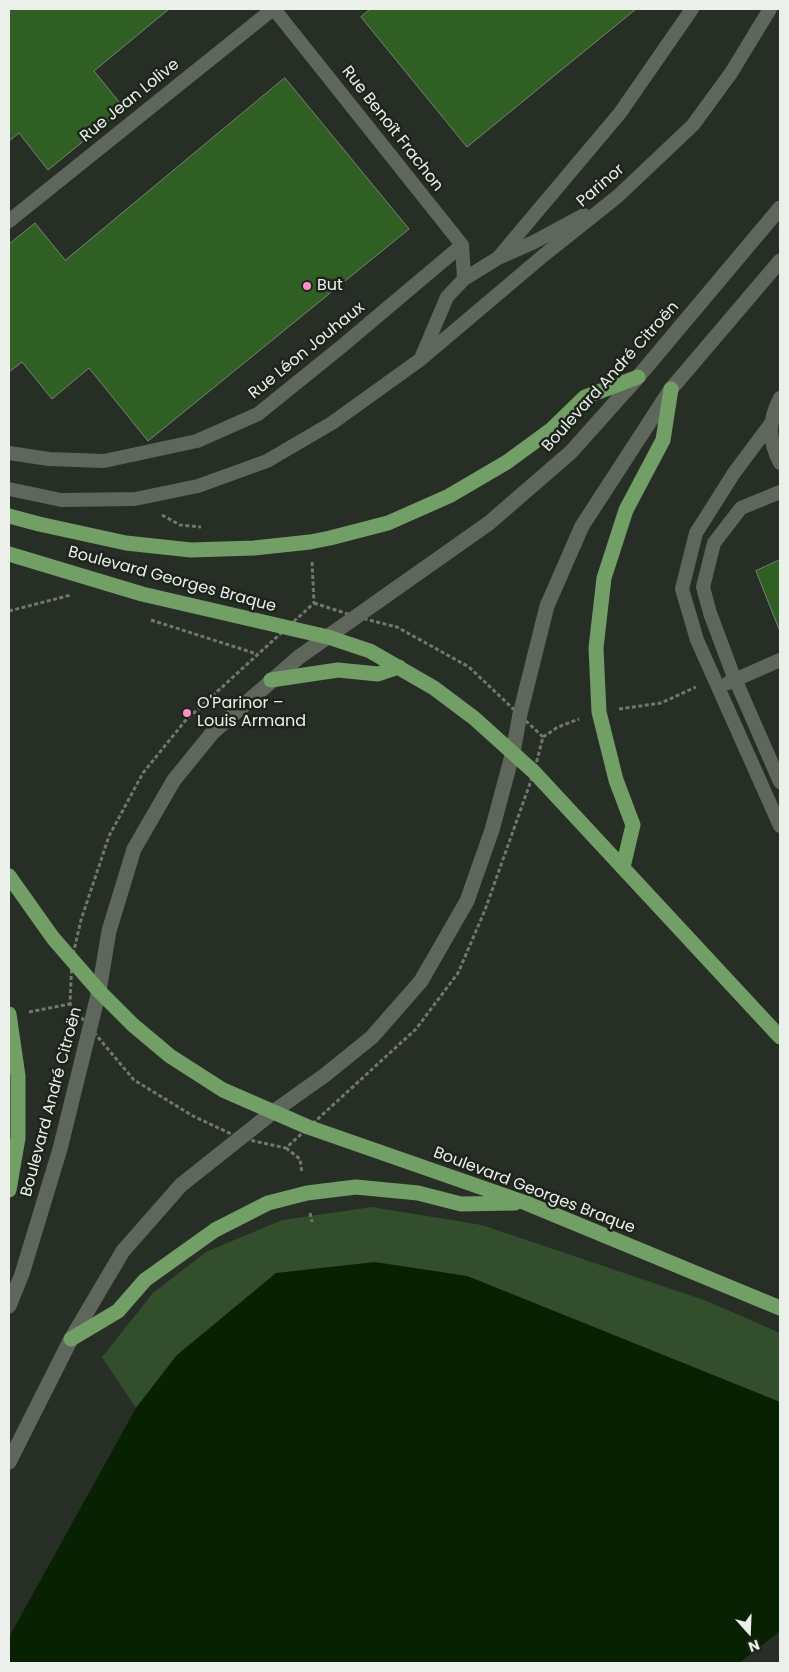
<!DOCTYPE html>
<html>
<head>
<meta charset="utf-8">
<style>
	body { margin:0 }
	#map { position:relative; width:789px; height:1672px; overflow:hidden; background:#272e25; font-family:Poppins,sans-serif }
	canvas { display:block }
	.frame { position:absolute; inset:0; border:10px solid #ebf0ea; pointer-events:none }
	.north { position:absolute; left:724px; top:1607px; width:50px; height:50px; -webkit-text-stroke:4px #1d241b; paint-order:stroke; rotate:160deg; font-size:14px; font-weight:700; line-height:20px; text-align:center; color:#ebf0ea }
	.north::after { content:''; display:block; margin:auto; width:18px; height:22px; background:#ebf0ea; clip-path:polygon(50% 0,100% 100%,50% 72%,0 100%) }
</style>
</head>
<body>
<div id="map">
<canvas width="789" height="1672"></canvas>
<div class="frame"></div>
<div class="north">N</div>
</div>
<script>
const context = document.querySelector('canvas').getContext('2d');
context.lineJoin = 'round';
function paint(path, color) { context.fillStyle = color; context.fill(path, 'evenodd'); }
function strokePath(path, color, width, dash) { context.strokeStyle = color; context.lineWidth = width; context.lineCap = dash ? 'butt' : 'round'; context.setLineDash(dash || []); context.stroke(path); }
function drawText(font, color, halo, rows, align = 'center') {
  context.font = font + ' Poppins,sans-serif'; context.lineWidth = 5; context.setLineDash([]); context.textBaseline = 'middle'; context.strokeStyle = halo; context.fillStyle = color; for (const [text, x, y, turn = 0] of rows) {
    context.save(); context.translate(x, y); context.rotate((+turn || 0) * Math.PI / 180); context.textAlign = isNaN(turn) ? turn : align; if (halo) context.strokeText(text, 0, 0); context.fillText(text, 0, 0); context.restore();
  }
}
const green = new Path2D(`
	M 372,1207 L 482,1225 L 707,1301 L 780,1333 L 780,1402 L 467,1276 L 177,1355 L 136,1408 L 102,1357 L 153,1293 L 206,1252 L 282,1220 Z`);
const water = new Path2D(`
	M 375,1262 L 467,1276 L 780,1402 L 780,1631 L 739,1663 L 9,1663 L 9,1637 L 136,1408 L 177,1355 L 276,1273 Z`);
const building = new Path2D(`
	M 9,9 L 169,9 L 94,71 L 124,108 L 48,170 L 19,133 L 9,141 Z
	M 371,9 L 636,9 L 467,147 L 361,17 Z
	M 285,78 L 409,229 L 148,441 L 89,368 L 52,399 L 22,362 L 9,372 L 9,244 L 35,223 L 65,260 Z
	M 780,560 L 780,629 L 779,629 L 756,571 Z`);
const path = new Path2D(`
	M 162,515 L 180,525 L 201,527
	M 312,562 L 314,603
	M 314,603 L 357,617 L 397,627 L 469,667 L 543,737 L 534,772 L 485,910 L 458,973 L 416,1029 L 286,1148 L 240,1138 L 193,1116 L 134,1080 L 70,1004 L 72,959 L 81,920 L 109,836 L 143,773 L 185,721 Z
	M 9,611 L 71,595
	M 151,620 L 257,654
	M 619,709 L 661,703 L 696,687
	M 543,737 L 558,727 L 579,719
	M 29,1012 L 70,1004
	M 286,1148 L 300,1159 L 302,1173
	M 310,1213 L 312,1222`);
const lane = new Path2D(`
	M 274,9 L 462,245 L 464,279
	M 9,221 L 273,9
	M 498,258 L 620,113 L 692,9
	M 422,356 L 447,297 L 464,279 L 498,258 L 534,242 L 584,215
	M 780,398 C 768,421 768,440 780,463
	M 772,422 L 734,473 L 696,533 L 682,589 L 697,640 L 780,826
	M 9,453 L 49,459 L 104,461 L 197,441 L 258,414 L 341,347 L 462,245
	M 9,489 L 61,500 L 135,499 L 198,486 L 267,461 L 332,423 L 421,359 L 544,255 L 618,196 L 693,125 L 731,73 L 770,9
	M 780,492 L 741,508 L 714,543 L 703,587 L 710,613 L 732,672 L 780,782
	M 728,683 L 780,660`);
const secondary = new Path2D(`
	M 9,1306 L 22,1274 L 60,1149 L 99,991 L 109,931 L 134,849 L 174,780 L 213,732 L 299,657 L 489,523 L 571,452 L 638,377 L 780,208
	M 9,1462 L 71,1339 L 123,1251 L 181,1185 L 273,1112 L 325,1075 L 372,1037 L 421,981 L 467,901 L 492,830 L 513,752 L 520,714 L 547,606 L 582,526 L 671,389 L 780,261`);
const primary = new Path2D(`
	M 9,516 L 39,524 L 126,543 L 191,550 L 254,548 L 310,542 L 330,538 L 388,523 L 449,496 L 507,462 L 552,429 L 585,397 L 638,377
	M 9,554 L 142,594 L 328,637 L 370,651 L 434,688 L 474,718 L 534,772 L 780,1037
	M 271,680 L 338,670 L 378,674 L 399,667
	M 623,867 L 633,825 L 616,780 L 599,712 L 596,648 L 604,578 L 626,510 L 663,440 L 671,389
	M 9,876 L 53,938 L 99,991 L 133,1025 L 170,1056 L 223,1090 L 308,1127 L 526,1203 L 780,1308
	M 9,1014 L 18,1076 L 18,1138 L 9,1190
	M 71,1339 L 118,1311 L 145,1280 L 215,1230 L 268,1203 L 307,1193 L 356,1187 L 418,1193 L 461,1204 L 515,1203`);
const markers = [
	[307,286,5,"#fb8fc5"],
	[187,713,5,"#fb8fc5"]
];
const streetNames = [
	["Rue Jean Lolive",130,101,-39],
	["Rue Benoît Frachon",392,129,52],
	["Parinor",601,186,-41],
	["Rue Léon Jouhaux",307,351,-39],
	["Boulevard André Citroën",611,377,-48],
	["Boulevard Georges Braque",172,580,15],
	["Boulevard André Citroën",52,1102,-75],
	["Boulevard Georges Braque",534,1191,21]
];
const poiNames = [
	["But",317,286],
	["O'Parinor –",197,704],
	["Louis Armand",197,722]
];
paint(green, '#334e2c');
paint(water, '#082103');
paint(building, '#2f5f22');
strokePath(building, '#798177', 1);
strokePath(path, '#70776f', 3, [4, 2.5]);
strokePath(lane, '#5f675d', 14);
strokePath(secondary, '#5f675d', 15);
strokePath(primary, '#719f65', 15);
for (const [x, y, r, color] of markers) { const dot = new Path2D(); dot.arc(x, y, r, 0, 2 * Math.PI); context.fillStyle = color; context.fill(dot); strokePath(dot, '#1d241b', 2); }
drawText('16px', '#ebf0ea', '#1d241b', streetNames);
drawText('16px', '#ebf0ea', '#1d241b', poiNames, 'left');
</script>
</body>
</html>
